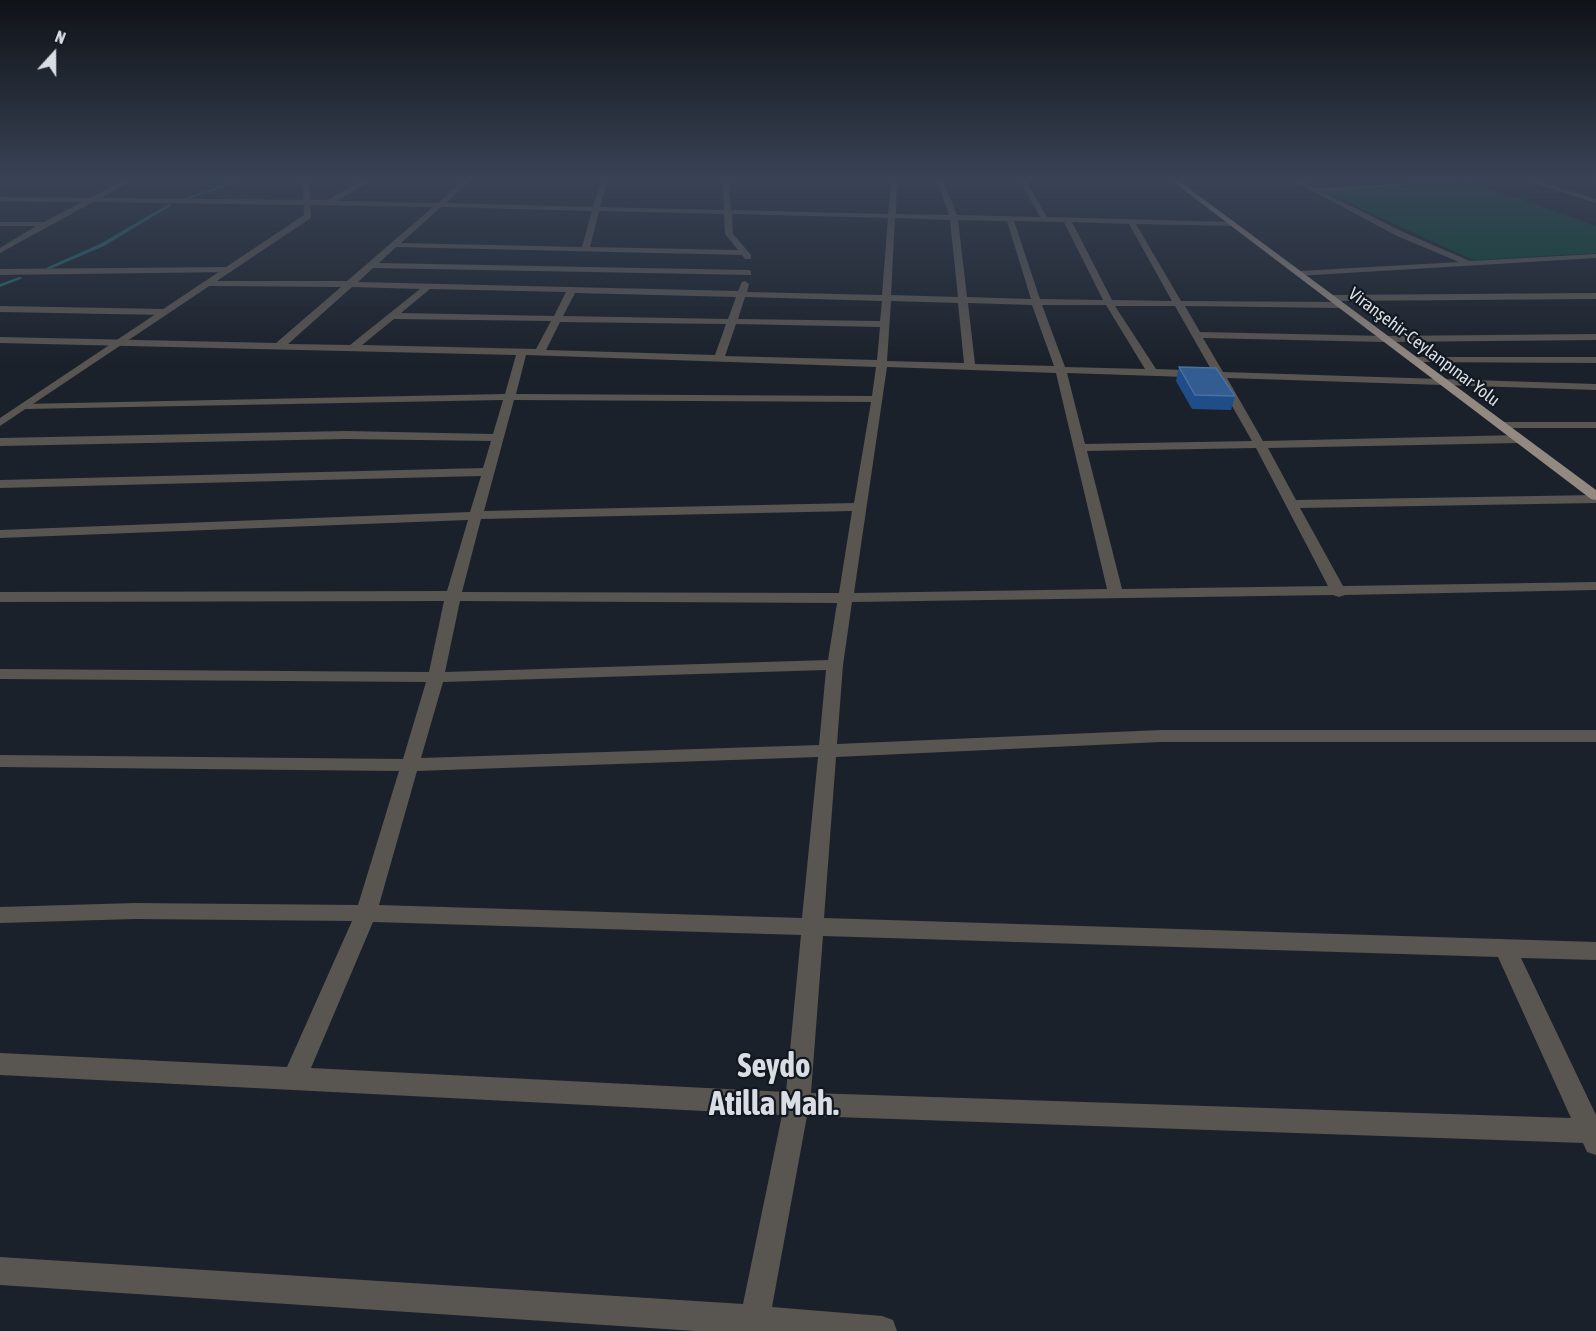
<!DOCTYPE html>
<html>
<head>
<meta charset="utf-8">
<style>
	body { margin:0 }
	#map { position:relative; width:1596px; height:1331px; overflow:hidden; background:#1b212a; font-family:"Asap Condensed",sans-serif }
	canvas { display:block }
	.north { position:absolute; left:24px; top:24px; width:60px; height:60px; -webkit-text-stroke:4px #121820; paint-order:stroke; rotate:21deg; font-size:16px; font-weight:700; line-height:24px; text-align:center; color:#dadee4 }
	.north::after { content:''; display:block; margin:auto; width:21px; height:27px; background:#dadee4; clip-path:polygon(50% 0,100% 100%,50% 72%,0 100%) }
</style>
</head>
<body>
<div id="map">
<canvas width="1596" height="1331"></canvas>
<div class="north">N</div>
</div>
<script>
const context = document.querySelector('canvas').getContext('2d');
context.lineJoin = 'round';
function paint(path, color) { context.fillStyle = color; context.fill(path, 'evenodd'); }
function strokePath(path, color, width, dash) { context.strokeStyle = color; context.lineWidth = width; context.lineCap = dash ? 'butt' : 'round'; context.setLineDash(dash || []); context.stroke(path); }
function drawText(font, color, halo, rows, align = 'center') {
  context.font = font + ' "Asap Condensed",sans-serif'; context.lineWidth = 4.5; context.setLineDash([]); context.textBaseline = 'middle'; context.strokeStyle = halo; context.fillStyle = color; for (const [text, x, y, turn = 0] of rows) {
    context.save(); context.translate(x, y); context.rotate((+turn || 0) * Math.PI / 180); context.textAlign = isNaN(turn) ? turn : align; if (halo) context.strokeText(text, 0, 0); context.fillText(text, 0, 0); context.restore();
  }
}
const green = new Path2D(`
	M 1474,183 L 1596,226 L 1596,253 L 1473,260 L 1323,191 Z`);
const stream = new Path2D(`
	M 236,181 L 242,181 L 188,199 L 185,198 Z
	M 169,204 L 172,205 L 104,246 L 50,269 L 46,268 L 100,244 Z
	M 19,277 L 23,278 L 0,287 L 0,284 Z`);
const minor = new Path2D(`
	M 123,181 L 131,181 L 101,198 L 327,200 L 362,181 L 370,181 L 337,201 L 438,203 L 463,181 L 470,181 L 446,203 L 593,207 L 601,181 L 607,181 L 600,207 L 724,210 L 723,181 L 729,181 L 731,210 L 888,214 L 891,181 L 897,181 L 896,214 L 949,215 L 937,181 L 943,181 L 957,215 L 1040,217 L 1020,181 L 1026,181 L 1047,217 L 1236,222 L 1236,226 L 1233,226 L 1136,224 L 1181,301 L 1340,302 L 1345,305 L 1340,308 L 1185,306 L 1200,332 L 1386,336 L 1596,334 L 1596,340 L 1386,342 L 1203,338 L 1223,372 L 1596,384 L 1596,390 L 1227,378 L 1263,441 L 1519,435 L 1525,439 L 1519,443 L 1268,448 L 1296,500 L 1596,495 L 1596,503 L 1300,508 L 1343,586 L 1596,582 L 1596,590 L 1345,595 L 1339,597 L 1333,595 L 852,602 L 843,665 L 837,744 L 1161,730 L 1596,730 L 1596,742 L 1161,742 L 836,757 L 824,918 L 1596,942 L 1596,960 L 1521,958 L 1596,1115 L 1596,1155 L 1587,1152 L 1583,1143 L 807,1116 L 772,1307 L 882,1316 L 893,1320 L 897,1331 L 695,1331 L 0,1285 L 0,1257 L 743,1304 L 782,1115 L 0,1075 L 0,1053 L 287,1067 L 352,921 L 135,919 L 0,923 L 0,907 L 135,903 L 358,905 L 399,771 L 0,767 L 0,755 L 403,759 L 426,682 L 0,679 L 0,669 L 429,672 L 444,601 L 0,602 L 0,592 L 447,591 L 468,520 L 0,538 L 0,530 L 470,512 L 481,476 L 0,488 L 0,480 L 483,468 L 491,441 L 346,439 L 0,446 L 0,438 L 346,431 L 493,434 L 503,400 L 26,409 L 22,408 L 22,404 L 505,394 L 516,355 L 0,343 L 0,337 L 276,343 L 341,287 L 209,286 L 206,285 L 206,281 L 347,281 L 433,207 L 93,202 L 0,253 L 0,248 L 36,226 L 0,226 L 0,222 L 44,222 L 82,202 L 0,201 L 0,197 L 90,198 ZM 441,207 L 592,211 L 582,247 L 401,243 ZM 599,211 L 724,214 L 725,234 L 738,250 L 590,247 ZM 732,214 L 888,218 L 882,295 L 747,292 L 749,284 L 745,281 L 742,282 L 738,291 L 358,282 L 373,268 L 751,275 L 751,271 L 748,270 L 379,263 L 396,247 L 742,255 L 745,259 L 751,259 L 751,255 L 733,234 ZM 895,218 L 950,220 L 958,297 L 891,295 ZM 958,220 L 1007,221 L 1031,299 L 967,297 ZM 1014,221 L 1064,222 L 1103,300 L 1040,299 ZM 1072,222 L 1129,224 L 1172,301 L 1112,300 ZM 352,287 L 420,289 L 350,345 L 288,344 ZM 430,289 L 566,292 L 554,316 L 401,313 ZM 575,293 L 736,297 L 728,319 L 563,316 ZM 745,297 L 882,301 L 880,321 L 738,319 ZM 891,301 L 958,303 L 964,363 L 887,361 ZM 968,303 L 1032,305 L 1054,366 L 975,364 ZM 1042,305 L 1106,305 L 1145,369 L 1065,367 ZM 1115,306 L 1175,306 L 1212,371 L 1156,369 ZM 394,319 L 551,321 L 536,349 L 362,345 ZM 560,322 L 726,324 L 715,355 L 546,350 ZM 736,324 L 880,327 L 877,360 L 725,356 ZM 526,355 L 876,367 L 872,396 L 516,394 ZM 887,367 L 1056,373 L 1107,589 L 854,593 ZM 1067,373 L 1216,378 L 1252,441 L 1085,444 ZM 514,400 L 871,402 L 854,503 L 484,511 ZM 1256,448 L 1328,586 L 1122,589 L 1087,451 ZM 852,511 L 839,593 L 462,592 L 481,519 ZM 460,601 L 837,603 L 828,660 L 445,672 ZM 826,670 L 819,745 L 421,758 L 443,682 ZM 818,757 L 802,918 L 379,905 L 417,771 ZM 373,922 L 801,935 L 786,1092 L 311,1068 ZM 823,936 L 1498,957 L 1571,1118 L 811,1093 Z
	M 1294,181 L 1302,181 L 1316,188 L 1462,181 L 1323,192 L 1403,232 L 1470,261 L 1596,254 L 1596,258 L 1297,276 L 1296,274 L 1300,271 L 1459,262 L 1397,236 Z
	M 1527,181 L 1537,181 L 1596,199 L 1596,203 Z
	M 228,267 L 232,270 L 231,272 L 0,275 L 0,269 Z
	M 1596,293 L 1596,299 L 1331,301 L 1326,298 L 1331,295 Z
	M 0,306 L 164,309 L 169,312 L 164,315 L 0,312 Z
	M 1414,357 L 1596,357 L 1596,363 L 1410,362 L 1409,360 Z
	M 1503,422 L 1596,422 L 1596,428 L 1499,428 L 1499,424 Z`);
const tertiary = new Path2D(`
	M 303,181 L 309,181 L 311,218 L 0,426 L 0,418 L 304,215 Z`);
const primary = new Path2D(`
	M 1172,181 L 1179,181 L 1596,490 L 1596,500 L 1591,499 Z`);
const wall = new Path2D(`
	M 1179,367 L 1235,396 L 1231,410 L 1192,409 L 1176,381 Z`);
const building = new Path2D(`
	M 1179,367 L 1216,368 L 1235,396 L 1195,395 Z`);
const farStreetnames = [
	["Viranşehir-Ceylanpınar Yolu",1424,347,37]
];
const nearDistrictnames = [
	["Seydo",774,1067],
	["Atilla Mah.",774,1105]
];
paint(green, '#05462f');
paint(stream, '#206a6f');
paint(minor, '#595551');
paint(tertiary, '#595551');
paint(primary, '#928981');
paint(wall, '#1f4d88');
paint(building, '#335d92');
strokePath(building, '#4d719f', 1.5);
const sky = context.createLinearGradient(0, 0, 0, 367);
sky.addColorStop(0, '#0f1217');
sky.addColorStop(0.49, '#394355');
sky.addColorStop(1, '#39435500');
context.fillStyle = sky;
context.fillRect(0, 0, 1596, 367);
drawText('18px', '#dadee4', '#121820', farStreetnames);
drawText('bold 33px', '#dadee4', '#121820', nearDistrictnames);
</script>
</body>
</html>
